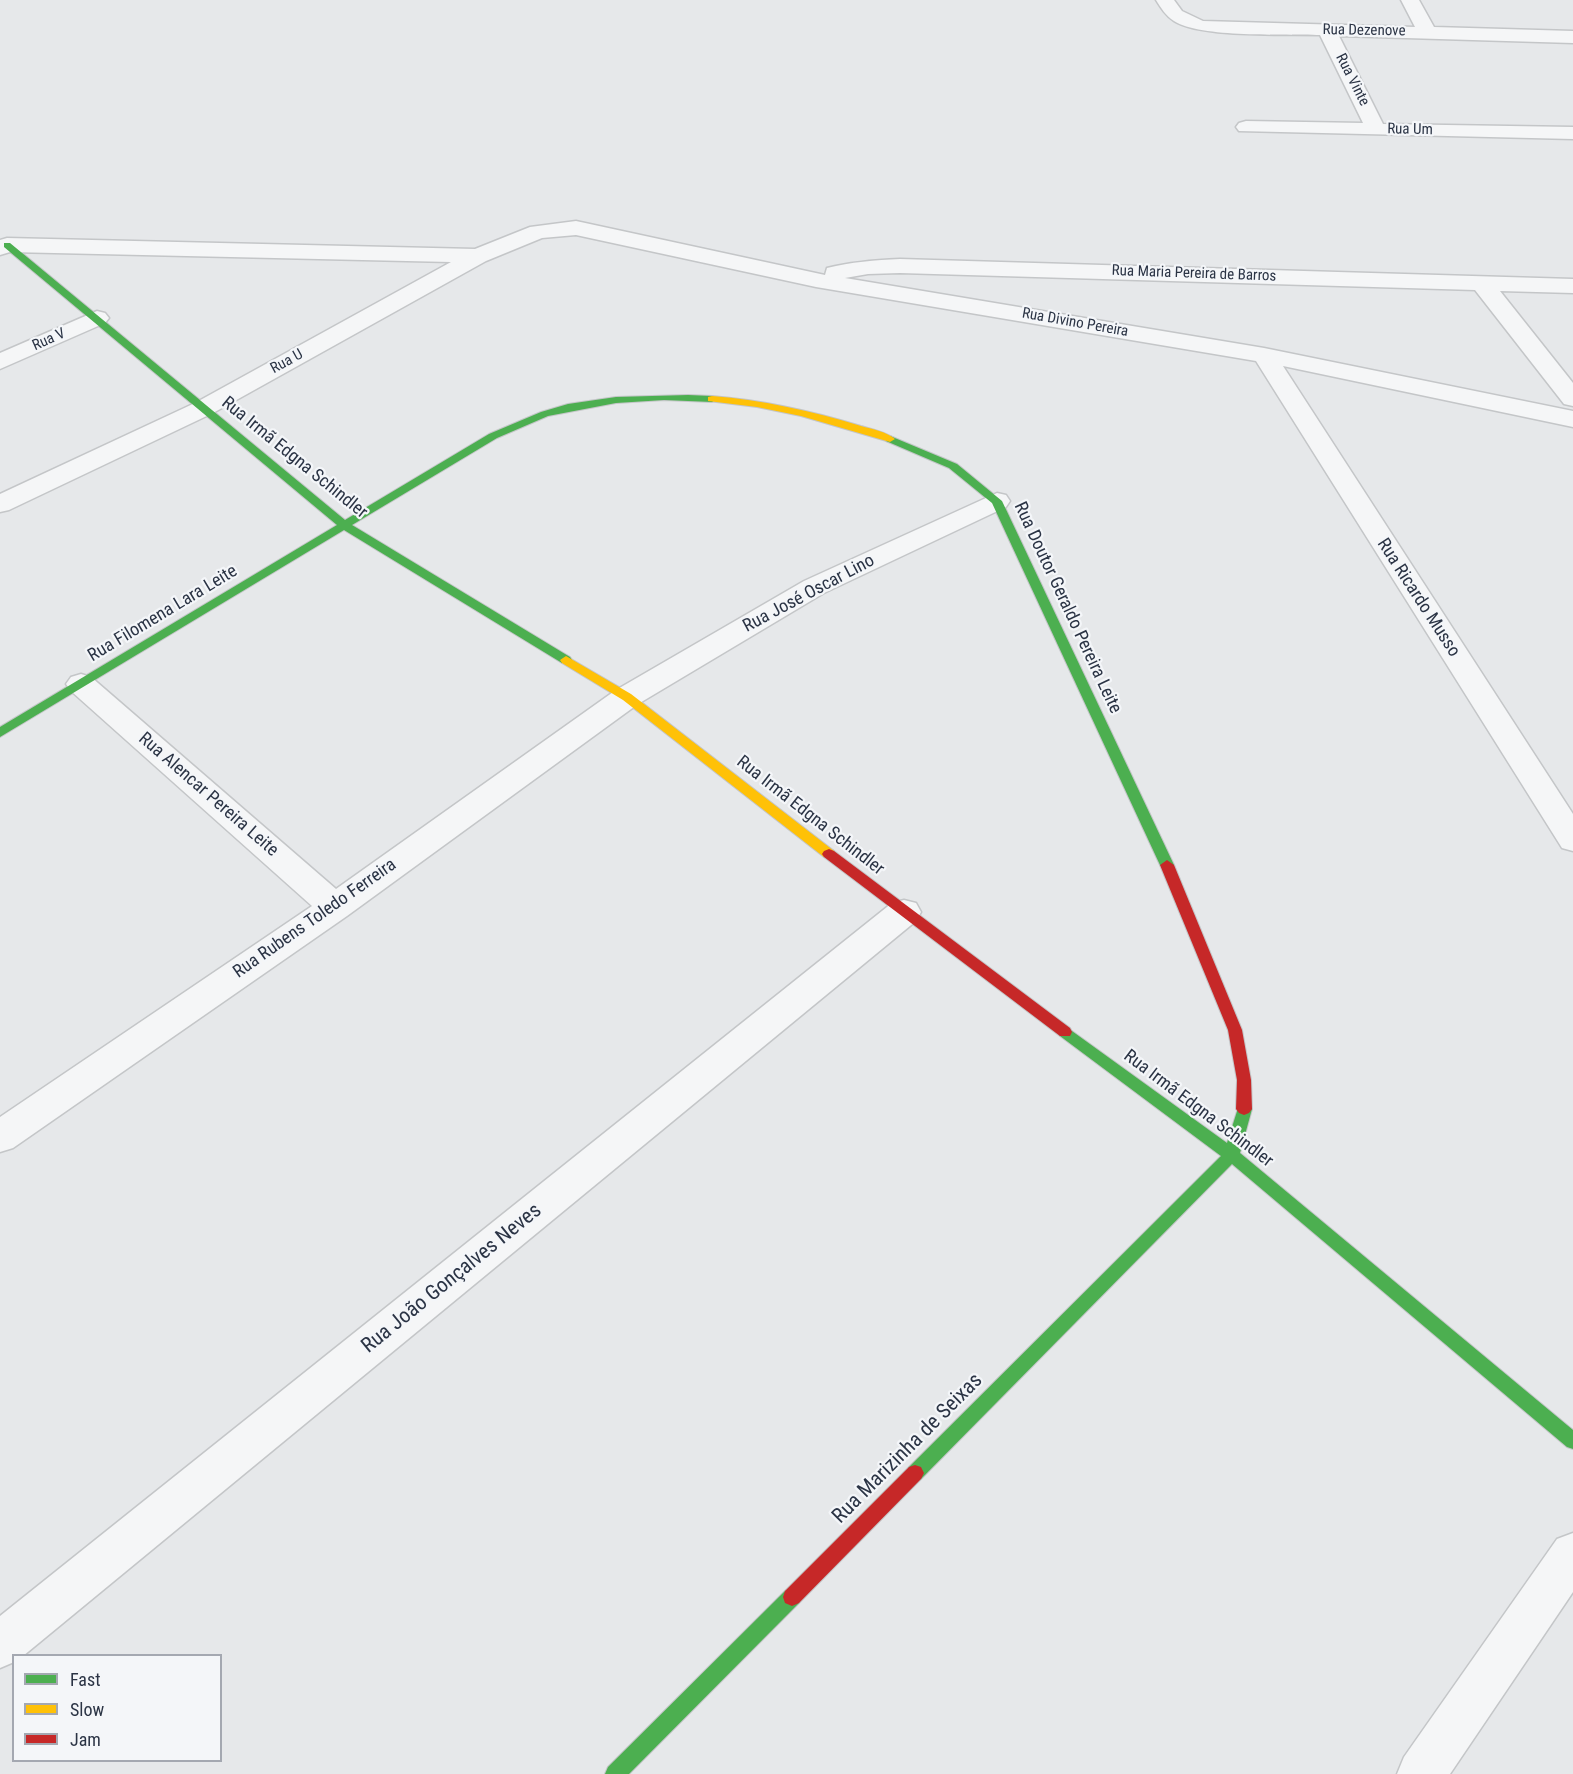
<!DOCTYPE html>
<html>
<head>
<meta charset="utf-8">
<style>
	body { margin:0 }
	#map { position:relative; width:1573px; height:1774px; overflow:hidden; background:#e6e8ea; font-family:"Roboto Condensed",sans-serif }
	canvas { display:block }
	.legend { position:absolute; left:12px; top:1654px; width:210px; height:108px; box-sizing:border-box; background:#f4f6f9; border:2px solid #a4a8b1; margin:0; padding:8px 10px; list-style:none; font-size:18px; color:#2b3445 }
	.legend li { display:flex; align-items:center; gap:12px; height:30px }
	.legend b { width:30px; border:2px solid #a4a8b1 }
</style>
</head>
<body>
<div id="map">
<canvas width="1573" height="1774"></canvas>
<ul class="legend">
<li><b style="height:8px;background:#4caf50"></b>Fast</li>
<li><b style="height:8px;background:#ffc107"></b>Slow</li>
<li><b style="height:8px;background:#c62828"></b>Jam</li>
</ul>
</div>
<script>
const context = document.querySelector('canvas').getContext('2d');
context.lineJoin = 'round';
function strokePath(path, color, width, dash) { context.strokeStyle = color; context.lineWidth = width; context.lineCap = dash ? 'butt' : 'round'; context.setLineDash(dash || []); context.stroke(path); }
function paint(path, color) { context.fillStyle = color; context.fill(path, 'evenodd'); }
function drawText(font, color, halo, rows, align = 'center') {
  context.font = font + ' "Roboto Condensed",sans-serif'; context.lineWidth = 4.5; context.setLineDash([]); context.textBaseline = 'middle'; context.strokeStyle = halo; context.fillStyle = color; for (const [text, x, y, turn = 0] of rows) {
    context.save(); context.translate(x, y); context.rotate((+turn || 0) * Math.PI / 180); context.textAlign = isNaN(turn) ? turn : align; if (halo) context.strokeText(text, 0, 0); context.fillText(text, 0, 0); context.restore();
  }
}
const street = new Path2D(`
	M 1156,0 L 1174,0 L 1182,11 L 1203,21 L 1415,27 L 1401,0 L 1419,0 L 1434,27 L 1573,31 L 1573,43 L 1339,36 L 1383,124 L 1573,127 L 1573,139 L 1239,131 L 1236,127 L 1239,123 L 1246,121 L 1363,123 L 1320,35 C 1286,34 1200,38 1174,21 C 1166,16 1161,8 1156,0 Z
	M 576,221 L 825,275 L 827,268 C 851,262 875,260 900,259 L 1573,279 L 1573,293 L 1500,291 L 1573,383 L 1573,406 L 1564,404 L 1475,290 L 900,273 L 868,274 L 845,278 L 1264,348 L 1573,411 L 1573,427 L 1283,366 L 1573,814 L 1573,851 L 1562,848 L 1256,361 L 816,287 L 576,235 L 542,238 L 486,261 L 213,413 L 9,510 L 0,512 L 0,494 L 195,403 L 451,262 L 10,252 L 0,255 L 0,240 L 7,238 L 475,249 L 530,227 Z
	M 97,311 L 105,313 L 109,318 L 105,323 L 0,369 L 0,353 Z
	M 997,493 L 1006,495 L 1010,501 L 1006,507 L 824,593 L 638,704 L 347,916 L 13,1148 L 0,1152 L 0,1117 L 312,906 L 71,691 L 66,684 L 71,677 L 81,674 L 91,677 L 336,889 L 616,690 L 804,581 Z
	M 904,900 L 916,903 L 921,912 L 916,921 L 23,1656 L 14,1656 L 14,1662 L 0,1668 L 0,1616 L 892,903 Z
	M 1573,1533 L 1573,1592 L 1450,1774 L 1397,1774 L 1404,1757 L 1557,1539 Z`);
const fast = new Path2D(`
	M 4,243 L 10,243 L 345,520 L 489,434 L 541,412 L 568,404 L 616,397 L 688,395 L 712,396 L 717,399 L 712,402 L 664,400 L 616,403 L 548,416 L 497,438 L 352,525 L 570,657 L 572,660 L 570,663 L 562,663 L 344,530 L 0,737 L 0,727 L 337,525 L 4,247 Z
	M 890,436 L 957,464 L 1002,501 L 1174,865 L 1172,868 L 1167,870 L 1160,865 L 992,503 L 949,468 L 886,441 L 886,437 Z
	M 1065,1026 L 1227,1143 L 1239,1105 L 1244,1103 L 1249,1105 L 1252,1109 L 1240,1153 L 1573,1430 L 1573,1449 L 1567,1447 L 1232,1164 L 921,1479 L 915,1481 L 909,1479 L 906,1473 L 909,1467 L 1221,1156 L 1060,1036 L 1058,1032 L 1060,1028 Z
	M 792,1588 L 799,1591 L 801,1597 L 799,1603 L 629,1774 L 605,1774 L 608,1767 L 785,1591 Z`);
const slow = new Path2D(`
	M 712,396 C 763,400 812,411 861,426 C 872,429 887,432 895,439 L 890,442 L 801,416 L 757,407 L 708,401 L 708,397 Z
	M 566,656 L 631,694 L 834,851 L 836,854 L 834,857 L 824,857 L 623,700 L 562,663 L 560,660 Z`);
const jam = new Path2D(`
	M 829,849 L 834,851 L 1070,1028 L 1072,1032 L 1070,1036 L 1060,1036 L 824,857 L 822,854 L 824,851 Z
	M 1167,860 L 1174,865 L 1242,1030 L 1251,1080 L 1252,1109 L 1249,1113 L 1244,1115 L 1239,1113 L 1236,1109 L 1237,1080 L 1228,1030 L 1160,865 Z
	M 915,1465 L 921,1467 L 924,1473 L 921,1479 L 799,1603 L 792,1606 L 785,1603 L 783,1597 L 785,1591 L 909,1467 Z`);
const farStreetnames = [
	["Rua Dezenove",1364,31,1],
	["Rua Vinte",1352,80,63],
	["Rua Um",1410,130,1],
	["Rua Maria Pereira de Barros",1194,274,2],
	["Rua Divino Pereira",1075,323,10],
	["Rua V",49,340,-24],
	["Rua U",287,362,-29]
];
const streetNames = [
	["Rua Irmã Edgna Schindler",294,458,39],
	["Rua José Oscar Lino",809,594,-28],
	["Rua Ricardo Musso",1418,598,57],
	["Rua Doutor Geraldo Pereira Leite",1067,608,65],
	["Rua Filomena Lara Leite",163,614,-31],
	["Rua Alencar Pereira Leite",208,795,41],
	["Rua Irmã Edgna Schindler",810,816,38],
	["Rua Rubens Toledo Ferreira",315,919,-35],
	["Rua Irmã Edgna Schindler",1198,1109,37]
];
const nearStreetnames = [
	["Rua João Gonçalves Neves",452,1279,-39],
	["Rua Marizinha de Seixas",908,1449,-45]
];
strokePath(street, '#c4c6c8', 3);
strokePath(fast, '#c4c6c8', 2);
strokePath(slow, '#c4c6c8', 2);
strokePath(jam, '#c4c6c8', 2);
paint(street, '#f5f6f7');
paint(fast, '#4caf50');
paint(slow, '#ffc107');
paint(jam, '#c62828');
drawText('15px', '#2b3445', '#f4f6f9', farStreetnames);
drawText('18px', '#2b3445', '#f4f6f9', streetNames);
drawText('21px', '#2b3445', '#f4f6f9', nearStreetnames);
</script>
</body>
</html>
